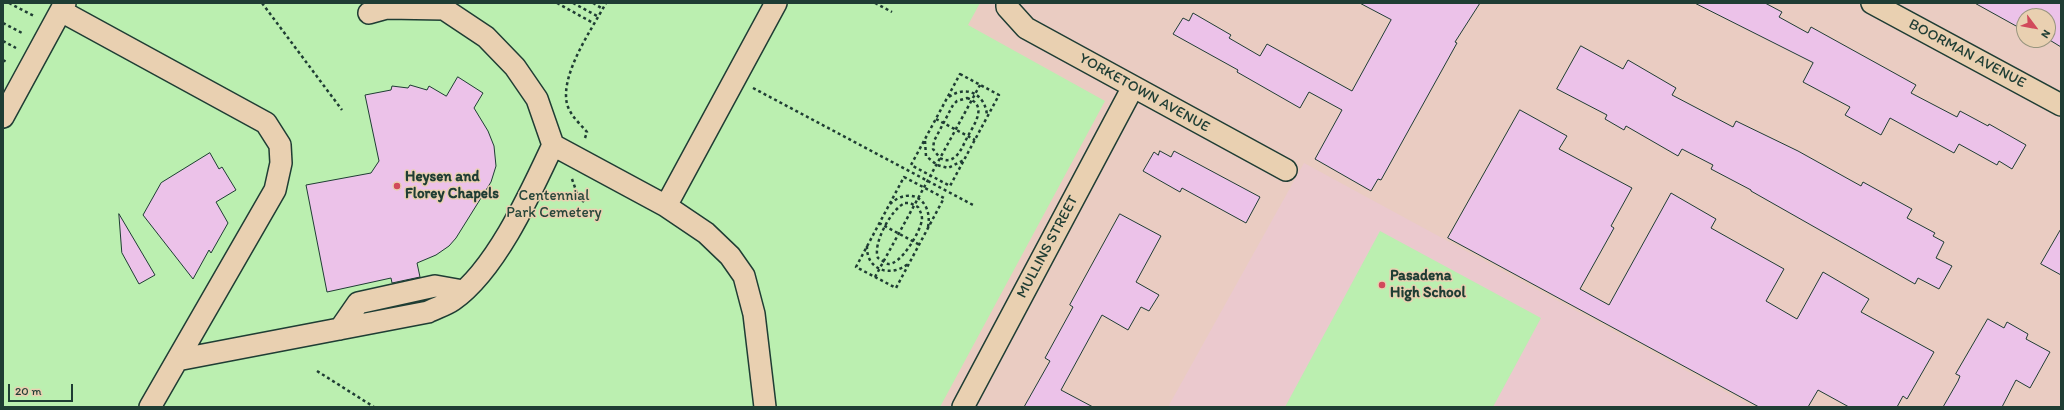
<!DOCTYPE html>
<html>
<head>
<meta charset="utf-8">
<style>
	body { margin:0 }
	#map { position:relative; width:2064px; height:410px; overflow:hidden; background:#eaccc2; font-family:Itim,sans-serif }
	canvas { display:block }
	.frame { position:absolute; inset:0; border:4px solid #1f3d34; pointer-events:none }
	.north { position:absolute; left:2016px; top:8px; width:40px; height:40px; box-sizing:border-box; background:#e9d0b1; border:1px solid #98957f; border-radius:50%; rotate:122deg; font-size:11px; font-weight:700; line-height:16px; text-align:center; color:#1f3d34 }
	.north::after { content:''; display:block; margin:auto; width:14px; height:18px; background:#d1495b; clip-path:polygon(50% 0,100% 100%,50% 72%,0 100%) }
	.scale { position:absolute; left:8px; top:384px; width:65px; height:18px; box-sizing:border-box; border:2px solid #1f3d34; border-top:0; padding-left:5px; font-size:12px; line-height:14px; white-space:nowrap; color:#1f3d34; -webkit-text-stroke:3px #e9d0b1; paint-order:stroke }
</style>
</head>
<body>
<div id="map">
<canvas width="2064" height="410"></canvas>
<div class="frame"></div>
<div class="north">N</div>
<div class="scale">20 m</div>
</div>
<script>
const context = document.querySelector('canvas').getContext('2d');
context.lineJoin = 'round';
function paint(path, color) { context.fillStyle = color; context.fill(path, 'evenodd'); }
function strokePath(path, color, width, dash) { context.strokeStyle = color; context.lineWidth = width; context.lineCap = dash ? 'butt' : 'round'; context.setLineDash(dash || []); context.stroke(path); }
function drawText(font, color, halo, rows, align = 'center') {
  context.font = font + ' Itim,sans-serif'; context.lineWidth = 3; context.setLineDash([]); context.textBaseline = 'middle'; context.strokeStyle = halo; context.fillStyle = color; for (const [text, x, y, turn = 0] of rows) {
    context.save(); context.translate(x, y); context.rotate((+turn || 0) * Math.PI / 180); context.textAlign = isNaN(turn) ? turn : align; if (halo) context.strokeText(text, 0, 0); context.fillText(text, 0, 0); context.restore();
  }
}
const built = new Path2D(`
	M 1304,163 L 1753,407 L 1168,407 Z`);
const green = new Path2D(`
	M 3,3 L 980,3 L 968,25 L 1105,101 L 940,407 L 3,407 Z
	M 1380,231 L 1541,318 L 1493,407 L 1285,407 Z`);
const building = new Path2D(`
	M 1360,3 L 1480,3 L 1455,42 L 1457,43 L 1381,180 L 1378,179 L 1371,191 L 1315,159 L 1342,110 L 1309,92 L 1300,108 L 1237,72 L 1238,70 L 1173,34 L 1183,18 L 1189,21 L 1193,13 L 1231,35 L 1229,38 L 1260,56 L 1267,44 L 1352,91 L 1391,20 Z
	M 1695,3 L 1765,3 L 1782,12 L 1779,17 L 1808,33 L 1811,27 L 1916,85 L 1911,93 L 1957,117 L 1960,111 L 1988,126 L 1989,124 L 2026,145 L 2012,169 L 1999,161 L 1997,165 L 1959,144 L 1954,153 L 1890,118 L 1881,135 L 1845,115 L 1850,107 L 1803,82 L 1813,63 Z
	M 1975,3 L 2061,3 L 2061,47 L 2048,39 L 2048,16 L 2024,16 L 2024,30 Z
	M 1581,46 L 1623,69 L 1628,60 L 1676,88 L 1672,95 L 1733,127 L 1736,121 L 1798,151 L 1861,186 L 1863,182 L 1912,209 L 1907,218 L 1935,233 L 1933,236 L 1944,242 L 1936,258 L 1952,266 L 1939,289 L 1918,278 L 1915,284 L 1751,191 L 1751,190 L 1711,169 L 1713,165 L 1682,149 L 1678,156 L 1626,126 L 1624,130 L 1605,119 L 1607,115 L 1557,89 Z
	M 458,77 L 483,93 L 474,108 L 488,131 L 494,146 L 496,166 L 491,182 L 456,238 L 449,246 L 436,255 L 417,263 L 420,277 L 392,283 L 391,278 L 327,292 L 306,185 L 371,173 L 379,161 L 365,95 L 391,90 L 392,86 L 408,88 L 410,85 L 427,90 L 429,86 L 446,96 Z
	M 1520,110 L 1567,136 L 1559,149 L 1632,188 L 1611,226 L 1614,228 L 1580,289 L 1609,305 L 1671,193 L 1716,219 L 1711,228 L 1784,269 L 1766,301 L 1797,319 L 1823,272 L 1869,299 L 1861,312 L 1934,352 L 1907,399 L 1903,396 L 1897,407 L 1849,407 L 1818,390 L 1808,407 L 1759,407 L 1448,238 Z
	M 1160,151 L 1171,157 L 1174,151 L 1260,197 L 1246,223 L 1182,188 L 1180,192 L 1143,171 L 1154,152 L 1158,155 Z
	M 210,153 L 219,169 L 222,167 L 236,190 L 216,202 L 228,223 L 211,253 L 209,250 L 193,279 L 143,215 L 161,183 Z
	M 119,214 L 155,275 L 139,284 L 122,253 Z
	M 1120,214 L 1161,236 L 1136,282 L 1159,295 L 1149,311 L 1141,307 L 1128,330 L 1102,315 L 1061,390 L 1093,407 L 1024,407 L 1050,361 L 1045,358 L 1073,307 L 1070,305 Z
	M 2061,229 L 2061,275 L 2041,264 Z
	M 1988,319 L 2004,328 L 2007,322 L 2028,334 L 2026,339 L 2050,352 L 2030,388 L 2016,380 L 2002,407 L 1943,407 L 1958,381 L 1960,376 L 1956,374 Z`);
const path = new Path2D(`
	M 9,3 L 34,16
	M 262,3 L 342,110
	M 557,3 L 595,24
	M 573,3 L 599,17
	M 593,3 L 603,9
	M 875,3 L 892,12
	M 3,23 L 24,34
	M 3,41 L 16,48
	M 3,60 L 8,63
	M 960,74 L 999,95 L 950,186 L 911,165 Z
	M 753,88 L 973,205
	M 949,97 C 967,84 986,95 987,116
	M 967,98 C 988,105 975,123 968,136 C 964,143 961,152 955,157 C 950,161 946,161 940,158 L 933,149 L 934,141 L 953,105 L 957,101 Z
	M 936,119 L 975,140
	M 585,138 L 587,132 C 580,124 570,115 567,104 C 560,74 592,29 606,3
	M 925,141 L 926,156 L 937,165 L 948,168 L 964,160
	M 904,177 L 944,198 L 896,288 L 856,267 Z
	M 572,179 L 578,196 L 584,202
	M 905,203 L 910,203 L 918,207 C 920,211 922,214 922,219 C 921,231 901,265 888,264 L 878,258 C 872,244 892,208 905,203 Z
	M 890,204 C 911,185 933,201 928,227
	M 879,223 L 920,245
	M 867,246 C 866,271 892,278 909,263
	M 875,277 L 980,85
	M 317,371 L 374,407`);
const minor = new Path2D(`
	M 1007,3 L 1007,7 L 1026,28 L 1286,170
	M 1872,3 L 2061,105
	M 61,11 L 266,123 L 280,145 L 281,163 L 275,190 L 150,407
	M 3,117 L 65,3
	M 553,145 L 666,206 L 706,233 L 730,256 L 744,276 L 754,314 L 765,407
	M 666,206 L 776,3
	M 340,329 L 358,303 L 435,286 L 463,291
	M 177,360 L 428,312 C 436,308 446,305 453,300 C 496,270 531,192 553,145 L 537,99 L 515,67 L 486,37 L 444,9 L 387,8 L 369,13
	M 963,407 L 1133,87`);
const markers = [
	[397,186,4,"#d1495b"],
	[1382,285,4,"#d1495b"]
];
const streetNames = [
	["BOORMAN AVENUE",1967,54,28],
	["YORKETOWN AVENUE",1144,93,29],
	["MULLINS STREET",1048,247,-62]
];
const poiNames = [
	["Heysen and",405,177],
	["Florey Chapels",405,194],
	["Pasadena",1390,276],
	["High School",1390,293]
];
const parkNames = [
	["Centennial",554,196],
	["Park Cemetery",554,213]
];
paint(built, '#ebc9ce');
paint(green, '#bbefb0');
paint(building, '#ecc2e9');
strokePath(building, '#1f3d34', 1);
strokePath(minor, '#1f3d34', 24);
strokePath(path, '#1f3d34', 2.5, [3, 3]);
strokePath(minor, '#e9d0b1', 21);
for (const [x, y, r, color] of markers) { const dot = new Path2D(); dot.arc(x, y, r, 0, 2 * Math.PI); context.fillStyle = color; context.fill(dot); strokePath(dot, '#e9d0b1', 1.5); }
drawText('15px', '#1f3d34', '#e9d0b1', streetNames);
drawText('bold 15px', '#1f3d34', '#e9d0b1', poiNames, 'left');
drawText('15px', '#27463a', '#e9d0b1', parkNames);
</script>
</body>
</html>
